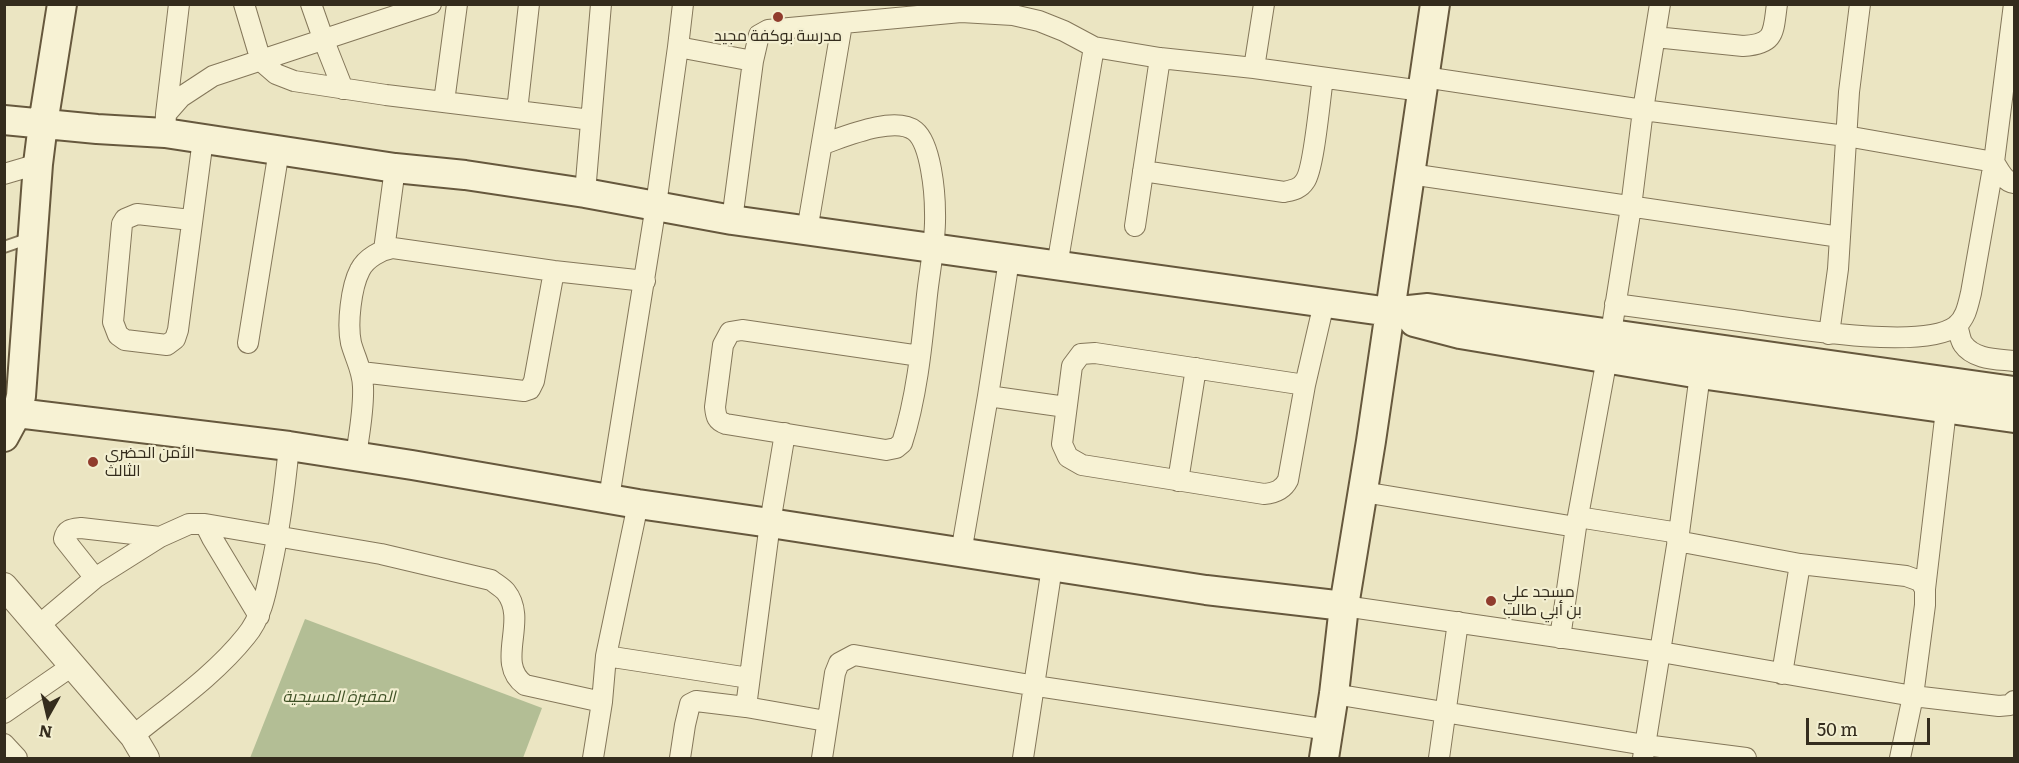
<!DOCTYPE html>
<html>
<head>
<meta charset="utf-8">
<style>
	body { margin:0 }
	#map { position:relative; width:2019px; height:763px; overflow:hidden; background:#ebe5c2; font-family:Literata,serif }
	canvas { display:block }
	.frame { position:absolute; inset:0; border:6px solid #342c1d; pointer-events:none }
	.north { position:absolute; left:18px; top:685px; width:60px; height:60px; -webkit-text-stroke:4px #f3efd1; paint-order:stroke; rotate:188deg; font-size:16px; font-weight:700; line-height:24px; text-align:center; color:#342c1d }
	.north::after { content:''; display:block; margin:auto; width:21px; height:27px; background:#342c1d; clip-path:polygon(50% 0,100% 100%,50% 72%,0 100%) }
	.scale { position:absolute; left:1806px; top:718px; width:124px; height:27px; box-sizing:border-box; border:3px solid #342c1d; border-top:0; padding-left:8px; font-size:18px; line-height:21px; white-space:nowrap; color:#342c1d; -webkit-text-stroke:4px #f3efd1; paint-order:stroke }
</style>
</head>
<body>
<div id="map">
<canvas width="2019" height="763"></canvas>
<div class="frame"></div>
<div class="north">N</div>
<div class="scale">50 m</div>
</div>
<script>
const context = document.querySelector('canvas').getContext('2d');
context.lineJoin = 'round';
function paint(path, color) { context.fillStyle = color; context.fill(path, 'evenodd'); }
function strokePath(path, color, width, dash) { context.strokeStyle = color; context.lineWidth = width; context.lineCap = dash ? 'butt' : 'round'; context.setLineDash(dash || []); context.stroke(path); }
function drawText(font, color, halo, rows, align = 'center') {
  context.font = font + ' Literata,Cairo,serif'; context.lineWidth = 4.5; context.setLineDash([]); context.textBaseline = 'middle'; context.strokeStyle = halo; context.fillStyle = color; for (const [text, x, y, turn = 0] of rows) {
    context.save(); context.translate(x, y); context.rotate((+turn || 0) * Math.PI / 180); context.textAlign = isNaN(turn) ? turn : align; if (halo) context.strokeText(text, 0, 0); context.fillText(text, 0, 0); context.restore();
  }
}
const cemetery = new Path2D(`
	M 305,619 L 542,708 L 523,758 L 250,758 Z`);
const service = new Path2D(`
	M 4,247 L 30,238`);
const minor = new Path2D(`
	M 244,4 L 261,61 L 276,74 L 294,81 L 386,95 L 591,120
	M 311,4 L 324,41 L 343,89
	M 683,4 L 678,47 L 753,61
	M 1655,37 L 1743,46 C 1776,44 1773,32 1777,4
	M 1254,68 L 1264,4
	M 1424,77 L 1643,110 L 1846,136 L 1994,162 C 1999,170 2004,182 2014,183
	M 444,102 L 457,4
	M 517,111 L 529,4
	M 166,114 L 179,4
	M 165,133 L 166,114 L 181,97 L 213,76 L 431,4
	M 823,144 C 844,137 895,115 915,131 C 931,144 935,193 935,213 C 936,240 930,268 927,295 C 922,343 917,397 902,443 L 896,448 L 886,450 L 726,424 C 717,421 716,417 715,407 L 723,345 L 730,332 L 742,330 L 920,356
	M 1143,171 L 1284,192 C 1293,190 1300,189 1305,181 C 1314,169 1320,97 1323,78
	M 4,174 L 38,164
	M 1410,174 L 1840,237
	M 585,193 L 601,4
	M 191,220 L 137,214 L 125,219 L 122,224 L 113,322 L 118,335 L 125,340 L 167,345 L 175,339 L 178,330 L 203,139
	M 732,220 L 753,61 L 759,35 L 768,30 L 961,12 L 1013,15 L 1039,21 L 1064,31 L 1094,47 L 1160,58 L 1254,68 L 1422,91
	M 1135,226 L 1160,58
	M 807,231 L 842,24
	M 384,250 L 395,168
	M 1057,266 L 1094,47
	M 1615,304 C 1654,309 1694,315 1733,320 C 1777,326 1922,352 1956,326 C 1966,318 1968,305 1971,293 L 1994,162 L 2014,4
	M 1957,325 C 1959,331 1960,340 1963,344 C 1974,360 1998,359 2014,361
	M 1829,334 L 1838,269 L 1849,92 L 1860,4
	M 248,343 L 279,150
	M 361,372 L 524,391 L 530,389 L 534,381 L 554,271
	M 1305,385 L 1095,353 L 1081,354 L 1072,366 L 1062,444 L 1068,457 L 1082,465 L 1264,494 C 1275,493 1283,490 1288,480 L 1305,385 L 1324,303
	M 988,396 L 1066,407
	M 785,433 L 770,523 L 746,707 L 826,721
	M 356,456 C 359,434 364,410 363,387 C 363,371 355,358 351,343 C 347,324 351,287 360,270 C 366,258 381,250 393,248 L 554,271 L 645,281
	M 1178,481 L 1196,368
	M 1363,492 L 1576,527
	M 609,498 L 656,205 L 678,47
	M 1578,517 L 1679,533
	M 1677,541 L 1800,564 L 1906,576 L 1920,581 L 1925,589 L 1925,605 L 1913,696 L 1900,758
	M 961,553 L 988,396 L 1009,260
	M 95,578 L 64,539 C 66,529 72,529 81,528 L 160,537
	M 1925,589 L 1946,410
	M 1344,606 L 1661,652 L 1913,696 L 1999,706 L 2010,705 L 2014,701
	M 259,616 L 212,538 L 205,524 L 381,554 L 491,580 C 496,584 503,588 506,592 C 529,621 494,663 525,685 L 602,702
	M 38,626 L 95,578 L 160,537 L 189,524 L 205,524
	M 1560,638 L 1576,527 L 1607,358 L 1631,207 L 1643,110 L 1660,4
	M 606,656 L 749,678
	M 1782,674 L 1800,564
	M 1334,694 L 1645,745 L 1746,758
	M 4,713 L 72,666
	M 133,736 C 171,705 215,675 246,636 C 262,617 266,592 271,568 C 280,528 285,487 289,446
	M 4,744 L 17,758
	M 593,758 L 602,702 L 606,656 L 638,504
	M 680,758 L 685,725 L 690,704 L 696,701 L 746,707
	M 822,758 L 835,673 L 839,663 L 854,655 L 1036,686 L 1329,730
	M 1023,758 L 1052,567
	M 1439,758 L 1458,622
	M 1643,758 L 1679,533 L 1700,374`);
const tertiary = new Path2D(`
	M 4,586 L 133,736 L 146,758`);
const secondary = new Path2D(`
	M 4,120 L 97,129 L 165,133 L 395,168 L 465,175 L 585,193 L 732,220 L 1390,312 L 1428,308 L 2014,391
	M 1414,322 L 1460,334 L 1700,374 L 2014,418
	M 17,413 L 289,446 L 412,465 L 638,504 L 770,523 L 1206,590 L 1344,606
	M 4,437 L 17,413 L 21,396 L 38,164 L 43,124 L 62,4
	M 1324,758 L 1334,694 L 1344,606 L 1371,441 L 1435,4`);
const markers = [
	[778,17,6,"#903c2d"],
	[93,462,6,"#903c2d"],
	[1491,601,6,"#903c2d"]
];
const poiNames = [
	["مدرسة بوكفة مجيد",778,36,"center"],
	["الأمن الحضري",105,453],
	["الثالث",105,471],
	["مسجد علي",1503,592],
	["بن أبي طالب",1503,610]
];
const parkNames = [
	["المقبرة المسيحية",339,697]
];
paint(cemetery, '#b3be95');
strokePath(service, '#84775a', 14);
strokePath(minor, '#84775a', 22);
strokePath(tertiary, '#84775a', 28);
strokePath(secondary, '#66583d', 32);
strokePath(service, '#f7f2d4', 10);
strokePath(minor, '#f7f2d4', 20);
strokePath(tertiary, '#f7f2d4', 26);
strokePath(secondary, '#f7f2d4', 28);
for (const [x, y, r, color] of markers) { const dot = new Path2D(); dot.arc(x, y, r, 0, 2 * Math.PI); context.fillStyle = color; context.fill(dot); strokePath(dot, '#f3efd1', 2); }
drawText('16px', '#342c1d', '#f3efd1', poiNames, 'left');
drawText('italic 16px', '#3e5025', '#f3efd1', parkNames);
</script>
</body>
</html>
